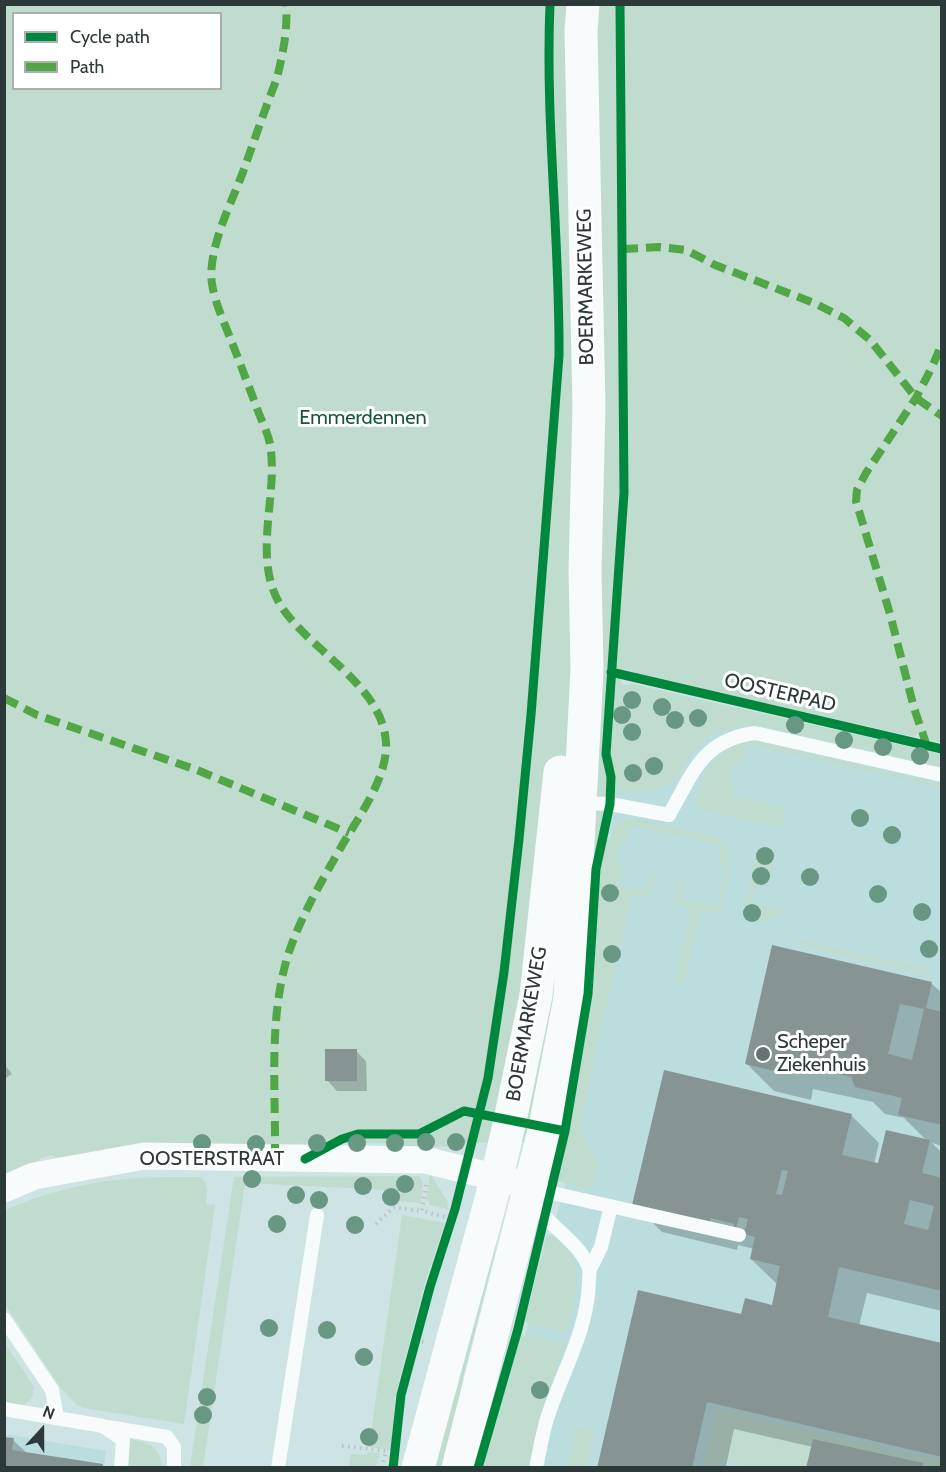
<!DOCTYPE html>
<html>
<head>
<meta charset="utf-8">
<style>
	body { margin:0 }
	#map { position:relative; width:946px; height:1472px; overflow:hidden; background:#cee3e3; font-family:Cabin,sans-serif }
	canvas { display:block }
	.frame { position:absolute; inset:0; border:6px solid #2b3939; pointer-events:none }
	.legend { position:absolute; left:12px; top:12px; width:210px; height:78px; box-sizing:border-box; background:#fff; border:2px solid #aab0b0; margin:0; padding:8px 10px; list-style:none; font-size:18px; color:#2b3939 }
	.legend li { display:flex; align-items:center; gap:12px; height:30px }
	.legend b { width:30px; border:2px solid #aab0b0 }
	.north { position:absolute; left:12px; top:1400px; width:60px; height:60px; -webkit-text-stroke:4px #fff; paint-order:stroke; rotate:21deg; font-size:16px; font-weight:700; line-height:24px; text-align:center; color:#2b3939 }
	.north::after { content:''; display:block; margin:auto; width:21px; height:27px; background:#2b3939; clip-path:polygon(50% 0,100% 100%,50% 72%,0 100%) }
</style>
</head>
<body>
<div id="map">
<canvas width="946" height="1472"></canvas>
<div class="frame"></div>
<ul class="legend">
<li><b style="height:8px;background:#00873e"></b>Cycle path</li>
<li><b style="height:8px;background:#51a645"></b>Path</li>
</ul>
<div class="north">N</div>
</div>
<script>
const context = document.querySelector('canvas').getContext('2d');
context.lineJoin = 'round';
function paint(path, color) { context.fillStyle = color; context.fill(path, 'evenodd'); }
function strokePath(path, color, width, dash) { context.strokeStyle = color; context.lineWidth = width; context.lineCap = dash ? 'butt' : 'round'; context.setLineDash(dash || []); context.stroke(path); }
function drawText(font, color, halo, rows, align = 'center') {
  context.font = font + ' Cabin,sans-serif'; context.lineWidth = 6; context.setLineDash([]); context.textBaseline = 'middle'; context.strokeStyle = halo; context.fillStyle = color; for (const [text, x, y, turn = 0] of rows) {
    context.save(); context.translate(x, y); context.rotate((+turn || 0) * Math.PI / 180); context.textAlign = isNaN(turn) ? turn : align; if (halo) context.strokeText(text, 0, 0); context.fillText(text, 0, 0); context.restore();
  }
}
const built = new Path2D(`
	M 621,684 L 941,758 L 941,1467 L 490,1468 L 576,1142 L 615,792 Z
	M 4,1434 L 106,1451 L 104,1467 L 5,1467 Z`);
const green = new Path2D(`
	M 4,5 L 941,5 L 941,742 L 930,740 L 928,736 L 916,733 L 916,737 L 636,674 L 623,668 L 621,686 L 632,684 L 941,754 L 941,767 L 767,727 C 740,724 714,727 695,749 C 690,755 687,763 683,769 C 668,791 642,798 617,790 L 615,773 L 608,842 C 616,826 613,821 634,819 L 715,837 C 742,854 726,887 721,912 L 718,914 L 703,910 L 700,912 L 684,985 L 674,983 L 691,909 L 673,903 L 678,883 L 681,879 L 684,880 L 681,899 L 717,906 L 726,868 L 718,864 L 721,846 L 632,826 L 630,827 L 626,842 L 620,844 L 616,863 L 623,867 L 619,885 L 646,891 L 651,873 L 655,875 L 655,879 L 650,898 L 632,896 L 582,1116 C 581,1134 586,1148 598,1160 L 591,1190 L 558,1181 L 565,1142 L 463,1143 L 461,1147 L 393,1146 L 390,1143 L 266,1144 L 265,1146 L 114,1149 L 57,1158 L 53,1155 L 40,1158 L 39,1163 L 5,1176 ZM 14,14 L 220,14 L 220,88 L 14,88 Z
	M 755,740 L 941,785 L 941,789 L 751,745 L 748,746 L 744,763 L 733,763 L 730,777 L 735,781 L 732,795 L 785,808 L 786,810 L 781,828 L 696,809 C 696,773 719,744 755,740 Z
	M 761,849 L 774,851 L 776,853 L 768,886 L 755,885 L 752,902 L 786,911 L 760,923 L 742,919 L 757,852 Z
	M 797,939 L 928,969 L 927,975 L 796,944 Z
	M 430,1174 L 447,1200 L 448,1209 L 429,1205 L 430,1201 L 426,1200 Z
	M 419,1176 L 423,1182 L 421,1203 L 419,1203 L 387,1200 L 387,1190 L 245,1183 L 203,1467 L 190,1467 L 234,1177 Z
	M 168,1177 L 201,1177 C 209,1185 207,1194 206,1204 L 215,1205 L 184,1424 L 84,1408 L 76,1404 L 60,1387 L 5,1304 L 5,1210 C 62,1186 106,1178 168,1177 Z
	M 402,1215 L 445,1223 L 425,1282 L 395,1396 L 391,1450 L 369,1447 Z
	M 498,1232 L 494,1256 L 463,1377 L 449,1467 L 426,1468 Z
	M 547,1234 C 590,1254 576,1298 567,1333 L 530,1325 L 525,1320 Z
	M 527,1335 L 565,1343 L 539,1421 L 528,1467 L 483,1468 L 520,1337 Z
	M 4,1342 L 34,1387 L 32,1398 L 24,1405 L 5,1404 Z
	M 717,1410 L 942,1462 L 941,1467 L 922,1467 L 923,1463 L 813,1439 L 806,1467 L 754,1467 L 718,1459 L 718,1461 L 746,1467 L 719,1463 L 717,1467 L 704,1468 Z
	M 576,1427 L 594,1431 L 586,1467 L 567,1467 Z
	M 125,1438 C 144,1441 162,1445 161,1467 L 128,1467 L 129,1448 Z
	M 368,1452 L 380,1453 L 376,1467 L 349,1467 L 351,1454 L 367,1455 Z`);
const shadow = new Path2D(`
	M 932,984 L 942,993 L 942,1146 L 932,1143 L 942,1153 L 942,1311 L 867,1293 L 859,1326 L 942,1344 L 942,1468 L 808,1468 L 813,1447 L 734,1429 L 726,1466 L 733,1468 L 599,1468 L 742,1316 L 773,1306 L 778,1285 L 751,1259 L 754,1249 L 738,1245 L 737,1250 L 662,1232 L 634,1204 L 851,1115 L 879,1143 L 874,1164 L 879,1165 L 926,1140 L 904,1118 L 885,1114 L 873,1102 L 813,1089 L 811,1100 L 774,1091 L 746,1063 Z
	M 356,1051 L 366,1061 L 367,1091 L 337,1091 L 327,1080 Z
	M 4,1064 L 12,1074 L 4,1079 Z
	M 13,1440 L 28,1454 L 102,1465 L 105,1468 L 4,1468 Z`);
const building = new Path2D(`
	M 772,945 L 932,982 L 926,1008 L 942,1012 L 942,1125 L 898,1115 L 902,1098 L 855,1087 L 852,1080 L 852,1077 L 786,1062 L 783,1073 L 745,1064 ZM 900,1004 L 924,1009 L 912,1060 L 888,1054 Z
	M 325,1049 L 357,1049 L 357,1081 L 325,1081 Z
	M 664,1070 L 852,1114 L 842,1155 L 878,1163 L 886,1130 L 930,1140 L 922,1173 L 942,1178 L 942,1291 L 839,1267 L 828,1317 L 942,1343 L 942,1457 L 707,1402 L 692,1468 L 597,1468 L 638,1290 L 741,1314 L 745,1298 L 772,1305 L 780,1266 L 750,1259 L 755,1237 L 744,1234 L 748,1219 L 739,1217 L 734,1237 L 732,1236 L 734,1224 L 711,1218 L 709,1223 L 632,1205 ZM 782,1170 L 788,1171 L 782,1195 L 776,1194 ZM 910,1200 L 934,1206 L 928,1230 L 904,1224 Z
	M 4,1437 L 14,1438 L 12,1450 L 103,1464 L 102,1468 L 4,1468 Z
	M 813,1439 L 923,1463 L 922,1468 L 806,1468 Z`);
const path = new Path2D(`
	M 426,1185 L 422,1211 L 452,1219
	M 376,1224 L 394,1207 L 422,1211
	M 416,1341 L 425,1342
	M 342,1446 L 386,1451 L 382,1468`);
const lane = new Path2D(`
	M 580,803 L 610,804 L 669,815 C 693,773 702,740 755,733 L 942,775
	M 530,1186 L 552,1193 L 739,1235
	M 533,1196 C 543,1226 577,1237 589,1268 C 590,1272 589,1277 589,1281 C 588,1332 560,1375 546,1422 C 542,1437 539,1453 536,1468
	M 590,1269 L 601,1247 L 611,1206
	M 4,1319 L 52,1390 L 57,1417
	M 4,1409 L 103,1426 L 123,1440 L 121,1468
	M 108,1427 L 167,1437 L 174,1447 L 174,1468
	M 278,1468 L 317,1215`);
const street = new Path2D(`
	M 4,1189 L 34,1176 L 144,1156 L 425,1160 L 530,1186`);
const secondary = new Path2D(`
	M 418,1468 L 497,1177 L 510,1120 L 536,995 L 560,772
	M 458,1468 L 545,1127 L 570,998 L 587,669 L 585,570 L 589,407 L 581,31 L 583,4`);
const quiet = new Path2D(`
	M 623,249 L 659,247 L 686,250 L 715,265 L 814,303 L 844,318 L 870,340 L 916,398 L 942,416
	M 4,698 L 37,715 L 197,770 L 349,833
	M 927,746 L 914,708 L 890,614 L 856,501 L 857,490 L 866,473 L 916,398 L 933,365 L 942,343
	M 275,1159 C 276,1091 268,1020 288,955 C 300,918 321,882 340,849 C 357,819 388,778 386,743 C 383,685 310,651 281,606 C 251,558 279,496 270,444 C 268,433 262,422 258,411 C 249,387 240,363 231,340 C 224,322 215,303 212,284 C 207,250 231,204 243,172 C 254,141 265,109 277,78 C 283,53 288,30 286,4`);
const cycleway = new Path2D(`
	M 611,672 L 942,749
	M 305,1159 L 342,1139 L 358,1134 L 419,1134 L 464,1111 L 565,1131
	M 393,1468 L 401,1395 L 430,1287 L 455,1209 L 488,1078 L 504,972 L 519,839 L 531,715 L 559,356 C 560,239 545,122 550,4
	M 478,1468 L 518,1329 L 565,1131 L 588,994 L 596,869 L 610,804 L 611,777 L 606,754 L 624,493 L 620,4`);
const trees = [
	[632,700],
	[662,707],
	[622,715],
	[698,718],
	[675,720],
	[795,725],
	[632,732],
	[844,740],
	[883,747],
	[920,756],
	[654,766],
	[633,773],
	[860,818],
	[892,835],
	[765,856],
	[761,876],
	[810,877],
	[610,893],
	[878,894],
	[922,912],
	[752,913],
	[929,949],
	[612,954],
	[426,1142],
	[456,1142],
	[202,1143],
	[317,1143],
	[357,1143],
	[395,1143],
	[256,1144],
	[252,1179],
	[405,1184],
	[363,1186],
	[296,1195],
	[391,1197],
	[319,1200],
	[277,1224],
	[355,1225],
	[269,1328],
	[327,1330],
	[364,1357],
	[540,1390],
	[207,1397],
	[203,1415],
	[369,1437]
];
const markers = [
	[763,1054,8,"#647474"]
];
const streetNames = [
	["BOERMARKEWEG",586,287,-91],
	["OOSTERPAD",780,693,13],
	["BOERMARKEWEG",527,1024,-80],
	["OOSTERSTRAAT",212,1159]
];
const parkNames = [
	["Emmerdennen",363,418]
];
const poiNames = [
	["Scheper",777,1042],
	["Ziekenhuis",777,1065]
];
paint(built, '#bdd');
paint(green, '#bfdccf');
paint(shadow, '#0003');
paint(building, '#869594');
strokePath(path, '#bcc3c3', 4, [1.5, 4.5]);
strokePath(lane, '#f8fbfb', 14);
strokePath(street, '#f8fbfb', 27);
strokePath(secondary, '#f8fbfb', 33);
strokePath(quiet, '#51a645', 8, [15, 8]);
strokePath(cycleway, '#00873e', 9);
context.fillStyle = '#689784';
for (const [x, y] of trees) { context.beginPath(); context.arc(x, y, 9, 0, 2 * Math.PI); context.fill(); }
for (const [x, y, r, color] of markers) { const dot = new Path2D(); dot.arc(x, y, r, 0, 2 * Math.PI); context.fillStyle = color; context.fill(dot); strokePath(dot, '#fff', 2); }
drawText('20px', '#2b3939', '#fff', streetNames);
drawText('20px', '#155837', '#fff', parkNames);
drawText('20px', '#2b3939', '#fff', poiNames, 'left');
</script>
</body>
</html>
